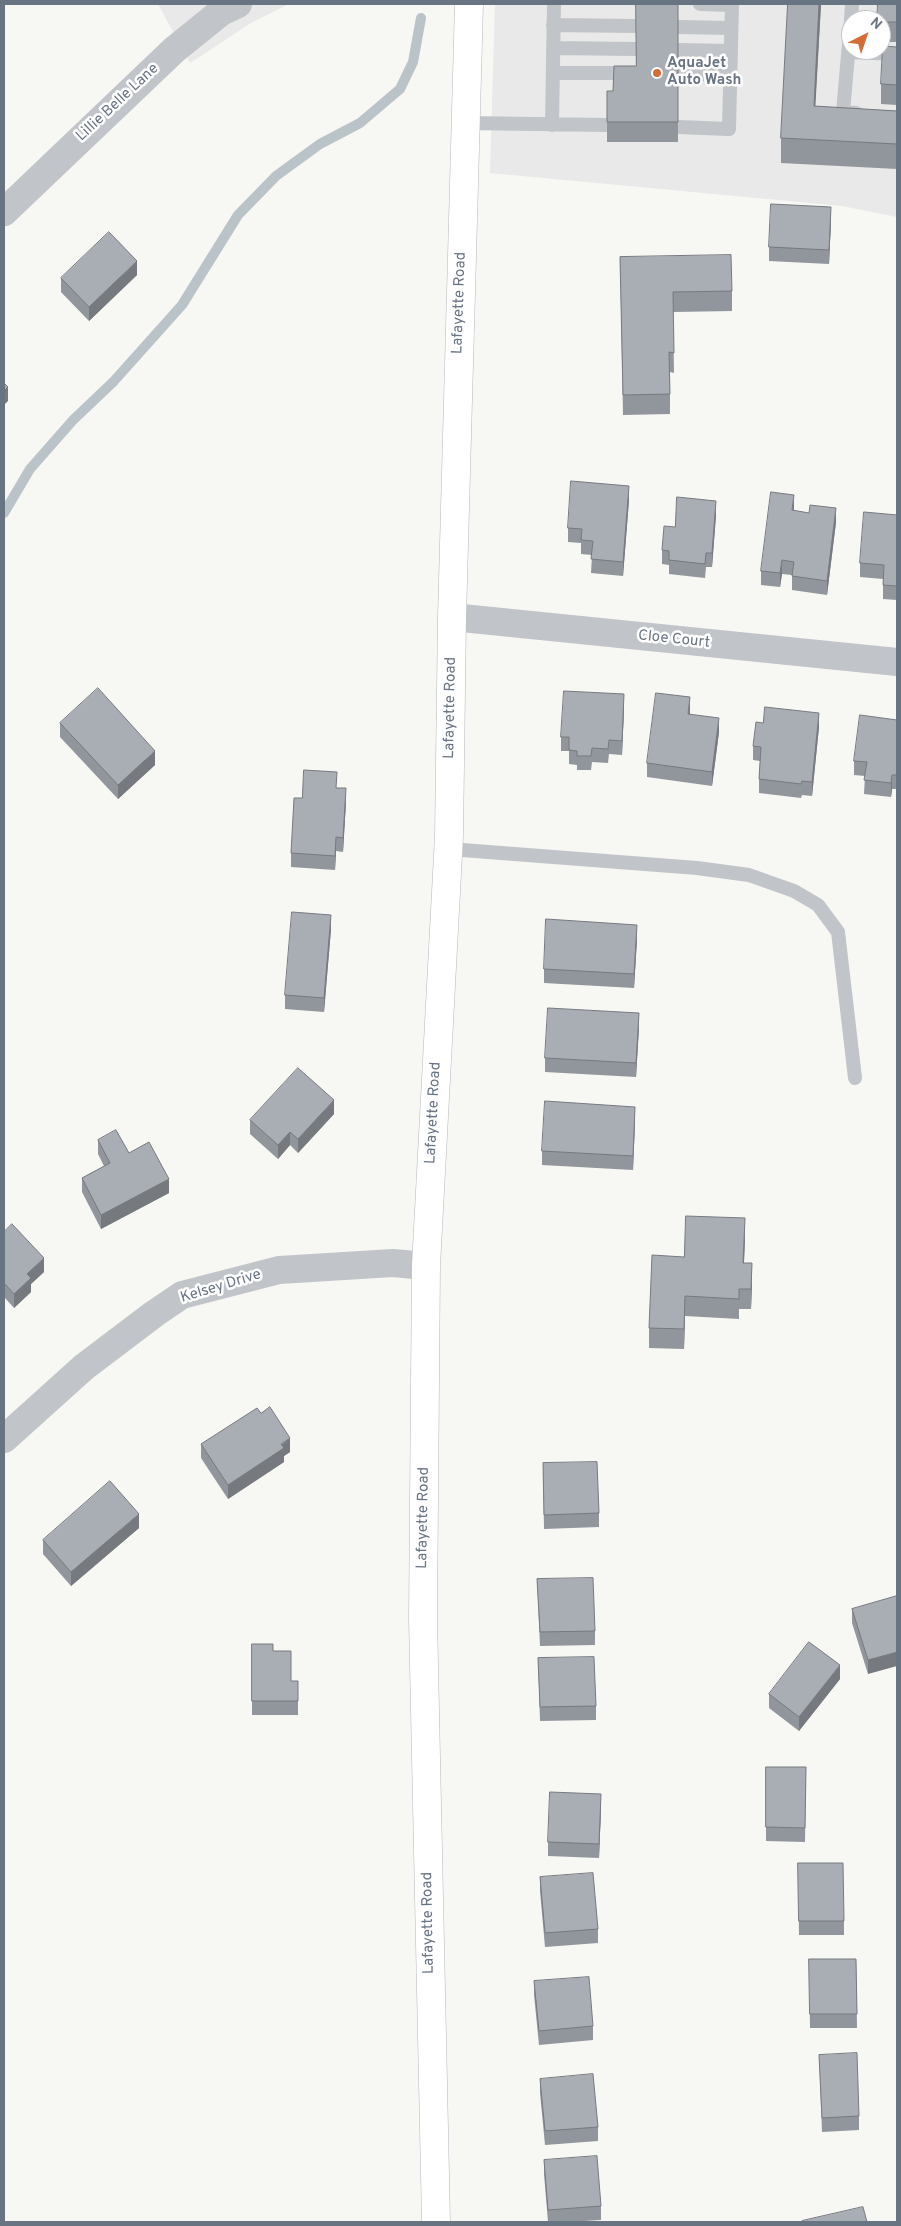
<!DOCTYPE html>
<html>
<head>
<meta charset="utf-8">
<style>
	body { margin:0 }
	#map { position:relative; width:901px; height:2226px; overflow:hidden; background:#f7f7f4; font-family:Overpass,sans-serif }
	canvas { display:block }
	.frame { position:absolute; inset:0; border:5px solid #697483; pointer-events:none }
	.north { position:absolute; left:841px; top:10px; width:50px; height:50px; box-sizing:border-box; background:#fff; border:1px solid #c3c7cd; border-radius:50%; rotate:41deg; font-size:14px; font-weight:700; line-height:20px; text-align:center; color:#697483 }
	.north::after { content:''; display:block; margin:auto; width:18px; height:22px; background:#d56d36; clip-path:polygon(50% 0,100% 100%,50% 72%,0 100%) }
</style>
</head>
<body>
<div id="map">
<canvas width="901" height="2226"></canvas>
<div class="frame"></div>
<div class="north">N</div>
</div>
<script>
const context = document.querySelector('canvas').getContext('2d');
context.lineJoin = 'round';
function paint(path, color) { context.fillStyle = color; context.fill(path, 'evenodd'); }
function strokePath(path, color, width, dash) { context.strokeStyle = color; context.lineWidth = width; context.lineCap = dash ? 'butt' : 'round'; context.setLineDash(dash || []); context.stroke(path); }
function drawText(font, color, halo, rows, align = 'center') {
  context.font = font + ' Overpass,sans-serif'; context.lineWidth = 5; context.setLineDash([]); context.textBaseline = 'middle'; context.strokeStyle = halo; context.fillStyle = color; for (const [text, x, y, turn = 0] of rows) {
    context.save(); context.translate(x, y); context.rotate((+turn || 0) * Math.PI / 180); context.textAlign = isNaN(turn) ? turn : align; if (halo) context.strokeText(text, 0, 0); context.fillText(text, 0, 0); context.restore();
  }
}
const built = new Path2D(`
	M 158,4 L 289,4 L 251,23 L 190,63 Z
	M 495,4 L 897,4 L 897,217 L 842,206 L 490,173 ZM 851,20 L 881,20 L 881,50 L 851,50 Z`);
const stream = new Path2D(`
	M 4,513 L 30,469 L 74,419 L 114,381 L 182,305 L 238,215 L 276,176 L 320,144 L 360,123 L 400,89 L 413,62 L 421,18`);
const service = new Path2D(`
	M 700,4 L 731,5
	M 851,20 L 852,4
	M 851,21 L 843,112 L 856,113
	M 553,25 L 636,26
	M 678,27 L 731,28
	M 553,48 L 636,49
	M 678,50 L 730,51
	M 850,52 L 897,54
	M 553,73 L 632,73
	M 678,74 L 730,75
	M 465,123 L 607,125
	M 552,125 L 554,4
	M 678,127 L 729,129 L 732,4
	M 449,849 L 697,868 L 749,875 L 794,891 L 818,905 L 838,932 L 855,1078`);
const minor = new Path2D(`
	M 4,212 L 174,50 L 221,12 L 238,4
	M 452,617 L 897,662
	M 4,1439 L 84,1367 L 154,1314 L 182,1295 L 279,1270 L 393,1263 L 426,1266`);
const secondary = new Path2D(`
	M 436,2222 L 423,1618 L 426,1266 L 449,836 L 452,617 L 469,4`);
const wall = new Path2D(`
	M 678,4 L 678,142 L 607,142 L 607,91 L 613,91 L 636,66 Z
	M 788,4 L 821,4 L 815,106 L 897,111 L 897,169 L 781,163 L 781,138 Z
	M 897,4 L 897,42 L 881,42 L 881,20 Z
	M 897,47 L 897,105 L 881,104 L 881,84 Z
	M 831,221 L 829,264 L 769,261 L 769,247 Z
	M 620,257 L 732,291 L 732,311 L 673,312 L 674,373 L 670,372 L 670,414 L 623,415 Z
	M 137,275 L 89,321 L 61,292 L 61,278 Z
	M 629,500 L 623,576 L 591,573 L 592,555 L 581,554 L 581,543 L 568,542 L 568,528 Z
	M 793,511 L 836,522 L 827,595 L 792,590 L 792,575 L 782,574 L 780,587 L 761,585 L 761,571 Z
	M 716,515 L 712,567 L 706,567 L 705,578 L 669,574 L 669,565 L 662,564 L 662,550 L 675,527 Z
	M 897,515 L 897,600 L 883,599 L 883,579 L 860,577 L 860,563 Z
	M 624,708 L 622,755 L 609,754 L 608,763 L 592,762 L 591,770 L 577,770 L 577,765 L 569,764 L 569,751 L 561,751 L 561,737 Z
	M 690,711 L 690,714 L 719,732 L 712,786 L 647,777 L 647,763 Z
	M 897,720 L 897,789 L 892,789 L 891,797 L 864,794 L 865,776 L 854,775 L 854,761 Z
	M 60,723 L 155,765 L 118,799 L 60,737 Z
	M 819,727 L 812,796 L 802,795 L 801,798 L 759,793 L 759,779 L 760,761 L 753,760 L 753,746 Z
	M 337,788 L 346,802 L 343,852 L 336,851 L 335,870 L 291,867 L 291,853 L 302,798 Z
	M 331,929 L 324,1012 L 285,1009 L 285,995 Z
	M 637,939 L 634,988 L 544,983 L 544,969 Z
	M 639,1027 L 636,1077 L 545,1072 L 545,1058 Z
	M 334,1114 L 298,1153 L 290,1145 L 278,1159 L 250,1134 L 250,1120 Z
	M 635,1121 L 633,1170 L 542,1165 L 542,1151 Z
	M 98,1140 L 129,1153 L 169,1193 L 101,1229 L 82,1192 L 82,1178 L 104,1166 L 98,1154 Z
	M 4,1232 L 44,1272 L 31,1284 L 31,1292 L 14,1308 L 5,1298 L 4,1299 Z
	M 745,1238 L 744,1263 L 752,1283 L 751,1309 L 739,1309 L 739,1319 L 685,1316 L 684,1349 L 649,1348 L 649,1328 L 684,1257 Z
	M 201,1444 L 290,1452 L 284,1456 L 284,1462 L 228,1499 L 201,1458 Z
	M 543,1463 L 599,1513 L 599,1527 L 544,1529 Z
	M 139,1528 L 71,1586 L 43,1554 L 43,1540 Z
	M 537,1579 L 595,1631 L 595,1645 L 540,1646 Z
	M 897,1596 L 868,1674 L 852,1623 L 852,1609 Z
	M 252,1644 L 273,1651 L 291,1681 L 298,1701 L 298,1715 L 252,1715 Z
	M 538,1658 L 596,1706 L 596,1720 L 540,1721 Z
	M 840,1679 L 799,1731 L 769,1708 L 769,1694 Z
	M 766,1767 L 806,1767 L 805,1842 L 766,1841 Z
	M 601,1808 L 599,1858 L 548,1856 L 548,1842 Z
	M 798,1863 L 844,1921 L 844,1935 L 799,1935 Z
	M 540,1877 L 598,1929 L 598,1943 L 545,1947 L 540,1891 Z
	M 809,1959 L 856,1959 L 857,2028 L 810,2028 Z
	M 534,1981 L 593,2026 L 593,2040 L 539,2045 L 534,1995 Z
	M 819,2055 L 859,2116 L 859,2130 L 822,2132 Z
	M 540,2079 L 598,2127 L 598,2141 L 545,2145 L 540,2093 Z
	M 544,2160 L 601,2206 L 601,2220 L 567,2222 L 548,2222 L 544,2174 Z`);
const shadedWall = new Path2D(`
	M 819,4 L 821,4 L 814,131 L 814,106 Z
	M 831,207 L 831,221 L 829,264 L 829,250 Z
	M 137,261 L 137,275 L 89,321 L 89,307 Z
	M 8,387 L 8,401 L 4,405 L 4,391 Z
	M 629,486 L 629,500 L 623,576 L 623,562 Z
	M 794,495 L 794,509 L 792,524 L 792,510 Z
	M 716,501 L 716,515 L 712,567 L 712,553 Z
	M 836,508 L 836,522 L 827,595 L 827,581 Z
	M 782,560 L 782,574 L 780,587 L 780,573 Z
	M 624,694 L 624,708 L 622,755 L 622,741 Z
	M 690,697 L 690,711 L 688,728 L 688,714 Z
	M 819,713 L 819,727 L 812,796 L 812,782 Z
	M 719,718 L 719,732 L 712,786 L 712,772 Z
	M 155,751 L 155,765 L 118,799 L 118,785 Z
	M 892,775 L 892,789 L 891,797 L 891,783 Z
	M 346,788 L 346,802 L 343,852 L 343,838 Z
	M 336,837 L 336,851 L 335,870 L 335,856 Z
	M 331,915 L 331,929 L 324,1012 L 324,998 Z
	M 637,925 L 637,939 L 634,988 L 634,974 Z
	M 639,1013 L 639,1027 L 636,1077 L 636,1063 Z
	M 334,1100 L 334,1114 L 298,1153 L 298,1139 Z
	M 635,1107 L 635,1121 L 633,1170 L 633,1156 Z
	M 290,1132 L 290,1145 L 278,1159 L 278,1145 Z
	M 169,1179 L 169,1193 L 101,1229 L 101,1215 Z
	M 745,1218 L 745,1238 L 743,1283 L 743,1263 Z
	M 44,1258 L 44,1272 L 31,1284 L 31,1292 L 14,1308 L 14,1294 L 27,1274 Z
	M 752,1263 L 752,1283 L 751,1309 L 751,1289 Z
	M 5,1284 L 5,1298 L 4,1299 L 4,1285 Z
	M 685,1296 L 685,1316 L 684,1349 L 684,1329 Z
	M 290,1438 L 290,1452 L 284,1456 L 284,1462 L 228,1499 L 228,1485 Z
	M 139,1514 L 139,1528 L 71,1586 L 71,1572 Z
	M 5,1625 L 5,1639 L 4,1640 L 4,1626 Z
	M 897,1652 L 897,1666 L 868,1674 L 868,1660 Z
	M 840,1665 L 840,1679 L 799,1731 L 799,1717 Z
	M 601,1794 L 601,1808 L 599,1858 L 599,1844 Z`);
const building = new Path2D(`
	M 636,4 L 678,4 L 678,122 L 607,122 L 607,91 L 613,91 L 614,66 L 636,66 Z
	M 788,4 L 819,4 L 814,106 L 897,111 L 897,144 L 781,138 Z
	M 878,4 L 897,4 L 897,22 L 881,22 L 881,20 L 877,20 Z
	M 883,46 L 897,47 L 897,85 L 881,84 Z
	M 771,204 L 831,207 L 829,250 L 769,247 Z
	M 109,232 L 137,261 L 89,307 L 61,278 Z
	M 731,255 L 732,291 L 673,292 L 674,353 L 669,352 L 670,394 L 623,395 L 620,257 Z
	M 4,383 L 8,387 L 4,391 Z
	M 571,481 L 629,486 L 623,562 L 591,559 L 593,541 L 581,540 L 582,529 L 568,528 Z
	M 771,492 L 794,495 L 792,510 L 809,513 L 810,505 L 836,508 L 827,581 L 792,576 L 794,562 L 782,560 L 780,573 L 761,571 Z
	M 677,497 L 716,501 L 712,553 L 706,553 L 705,564 L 669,560 L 669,551 L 662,550 L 664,526 L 675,527 Z
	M 864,512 L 897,515 L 897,586 L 883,585 L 884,565 L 860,563 Z
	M 98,688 L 155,751 L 118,785 L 60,723 Z
	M 564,691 L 624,694 L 622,741 L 609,740 L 608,749 L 592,748 L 591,756 L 577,756 L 577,751 L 569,750 L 569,737 L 561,737 Z
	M 656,693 L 690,697 L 688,714 L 719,718 L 712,772 L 647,763 Z
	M 765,707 L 819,713 L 812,782 L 802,781 L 801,784 L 759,779 L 761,747 L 753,746 L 756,722 L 763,723 Z
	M 860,715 L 897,720 L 897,775 L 892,775 L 891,783 L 864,780 L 867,762 L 854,761 Z
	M 304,770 L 337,772 L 336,788 L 346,788 L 343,838 L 336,837 L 335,856 L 291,853 L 294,798 L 302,798 Z
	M 292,912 L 331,915 L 324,998 L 285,995 Z
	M 546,919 L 637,925 L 634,974 L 544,969 Z
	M 548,1008 L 639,1013 L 636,1063 L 545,1058 Z
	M 298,1068 L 334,1100 L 298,1139 L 290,1132 L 278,1145 L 250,1120 Z
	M 545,1101 L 635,1107 L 633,1156 L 542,1151 Z
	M 116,1130 L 129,1153 L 149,1142 L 169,1179 L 101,1215 L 82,1178 L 110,1163 L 98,1140 Z
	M 686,1216 L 745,1218 L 743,1263 L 752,1263 L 751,1289 L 739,1289 L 739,1299 L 685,1296 L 684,1329 L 649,1328 L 652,1255 L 684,1257 Z
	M 12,1224 L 44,1258 L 27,1274 L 31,1278 L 14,1294 L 5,1284 L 4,1285 L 4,1232 Z
	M 270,1407 L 290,1438 L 281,1444 L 284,1448 L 228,1485 L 201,1444 L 257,1408 L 261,1413 Z
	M 597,1462 L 599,1513 L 544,1515 L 543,1463 Z
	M 110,1481 L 139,1514 L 71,1572 L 43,1540 Z
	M 593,1578 L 595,1631 L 540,1632 L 537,1579 Z
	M 897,1596 L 897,1652 L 868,1660 L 852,1609 Z
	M 809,1642 L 840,1665 L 799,1717 L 769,1694 Z
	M 252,1644 L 273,1644 L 273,1651 L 291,1651 L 291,1681 L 298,1681 L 298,1701 L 252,1701 Z
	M 594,1657 L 596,1706 L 540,1707 L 538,1658 Z
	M 766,1767 L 806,1767 L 805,1828 L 766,1827 Z
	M 550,1792 L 601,1794 L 599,1844 L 548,1842 Z
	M 798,1863 L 843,1863 L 844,1921 L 799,1921 Z
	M 593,1873 L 598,1929 L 545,1933 L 540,1877 Z
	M 809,1959 L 856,1959 L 857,2014 L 810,2014 Z
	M 589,1977 L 593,2026 L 539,2031 L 534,1981 Z
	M 857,2053 L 859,2116 L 822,2118 L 819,2055 Z
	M 593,2074 L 598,2127 L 545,2131 L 540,2079 Z
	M 597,2156 L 601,2206 L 548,2210 L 544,2160 Z
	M 863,2207 L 867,2222 L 802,2222 L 802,2221 Z`);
const markers = [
	[657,73,5,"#d56d36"]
];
const poiNames = [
	["AquaJet",667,64],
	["Auto Wash",667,81]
];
const streetNames = [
	["Lillie Belle Lane",118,103,-43],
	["Lafayette Road",460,303,-88],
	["Cloe Court",674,640,6],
	["Lafayette Road",451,708,-89],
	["Lafayette Road",434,1113,-87],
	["Kelsey Drive",221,1287,-17],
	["Lafayette Road",424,1518,-89],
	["Lafayette Road",429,1923,-91]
];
paint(built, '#e8e9e8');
strokePath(stream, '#bac3c8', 10);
strokePath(secondary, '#b4b7bc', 29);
strokePath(service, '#c1c4c8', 14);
strokePath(minor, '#c1c4c8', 28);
strokePath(secondary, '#fff', 28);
paint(wall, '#91969c');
paint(shadedWall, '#767a7f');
paint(building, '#a9aeb5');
strokePath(building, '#767a7f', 1);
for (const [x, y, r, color] of markers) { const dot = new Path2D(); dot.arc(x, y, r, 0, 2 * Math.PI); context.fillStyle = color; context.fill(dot); strokePath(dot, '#fff', 2); }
drawText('bold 15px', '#697483', '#fff', poiNames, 'left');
drawText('15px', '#697483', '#fff', streetNames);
</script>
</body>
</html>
